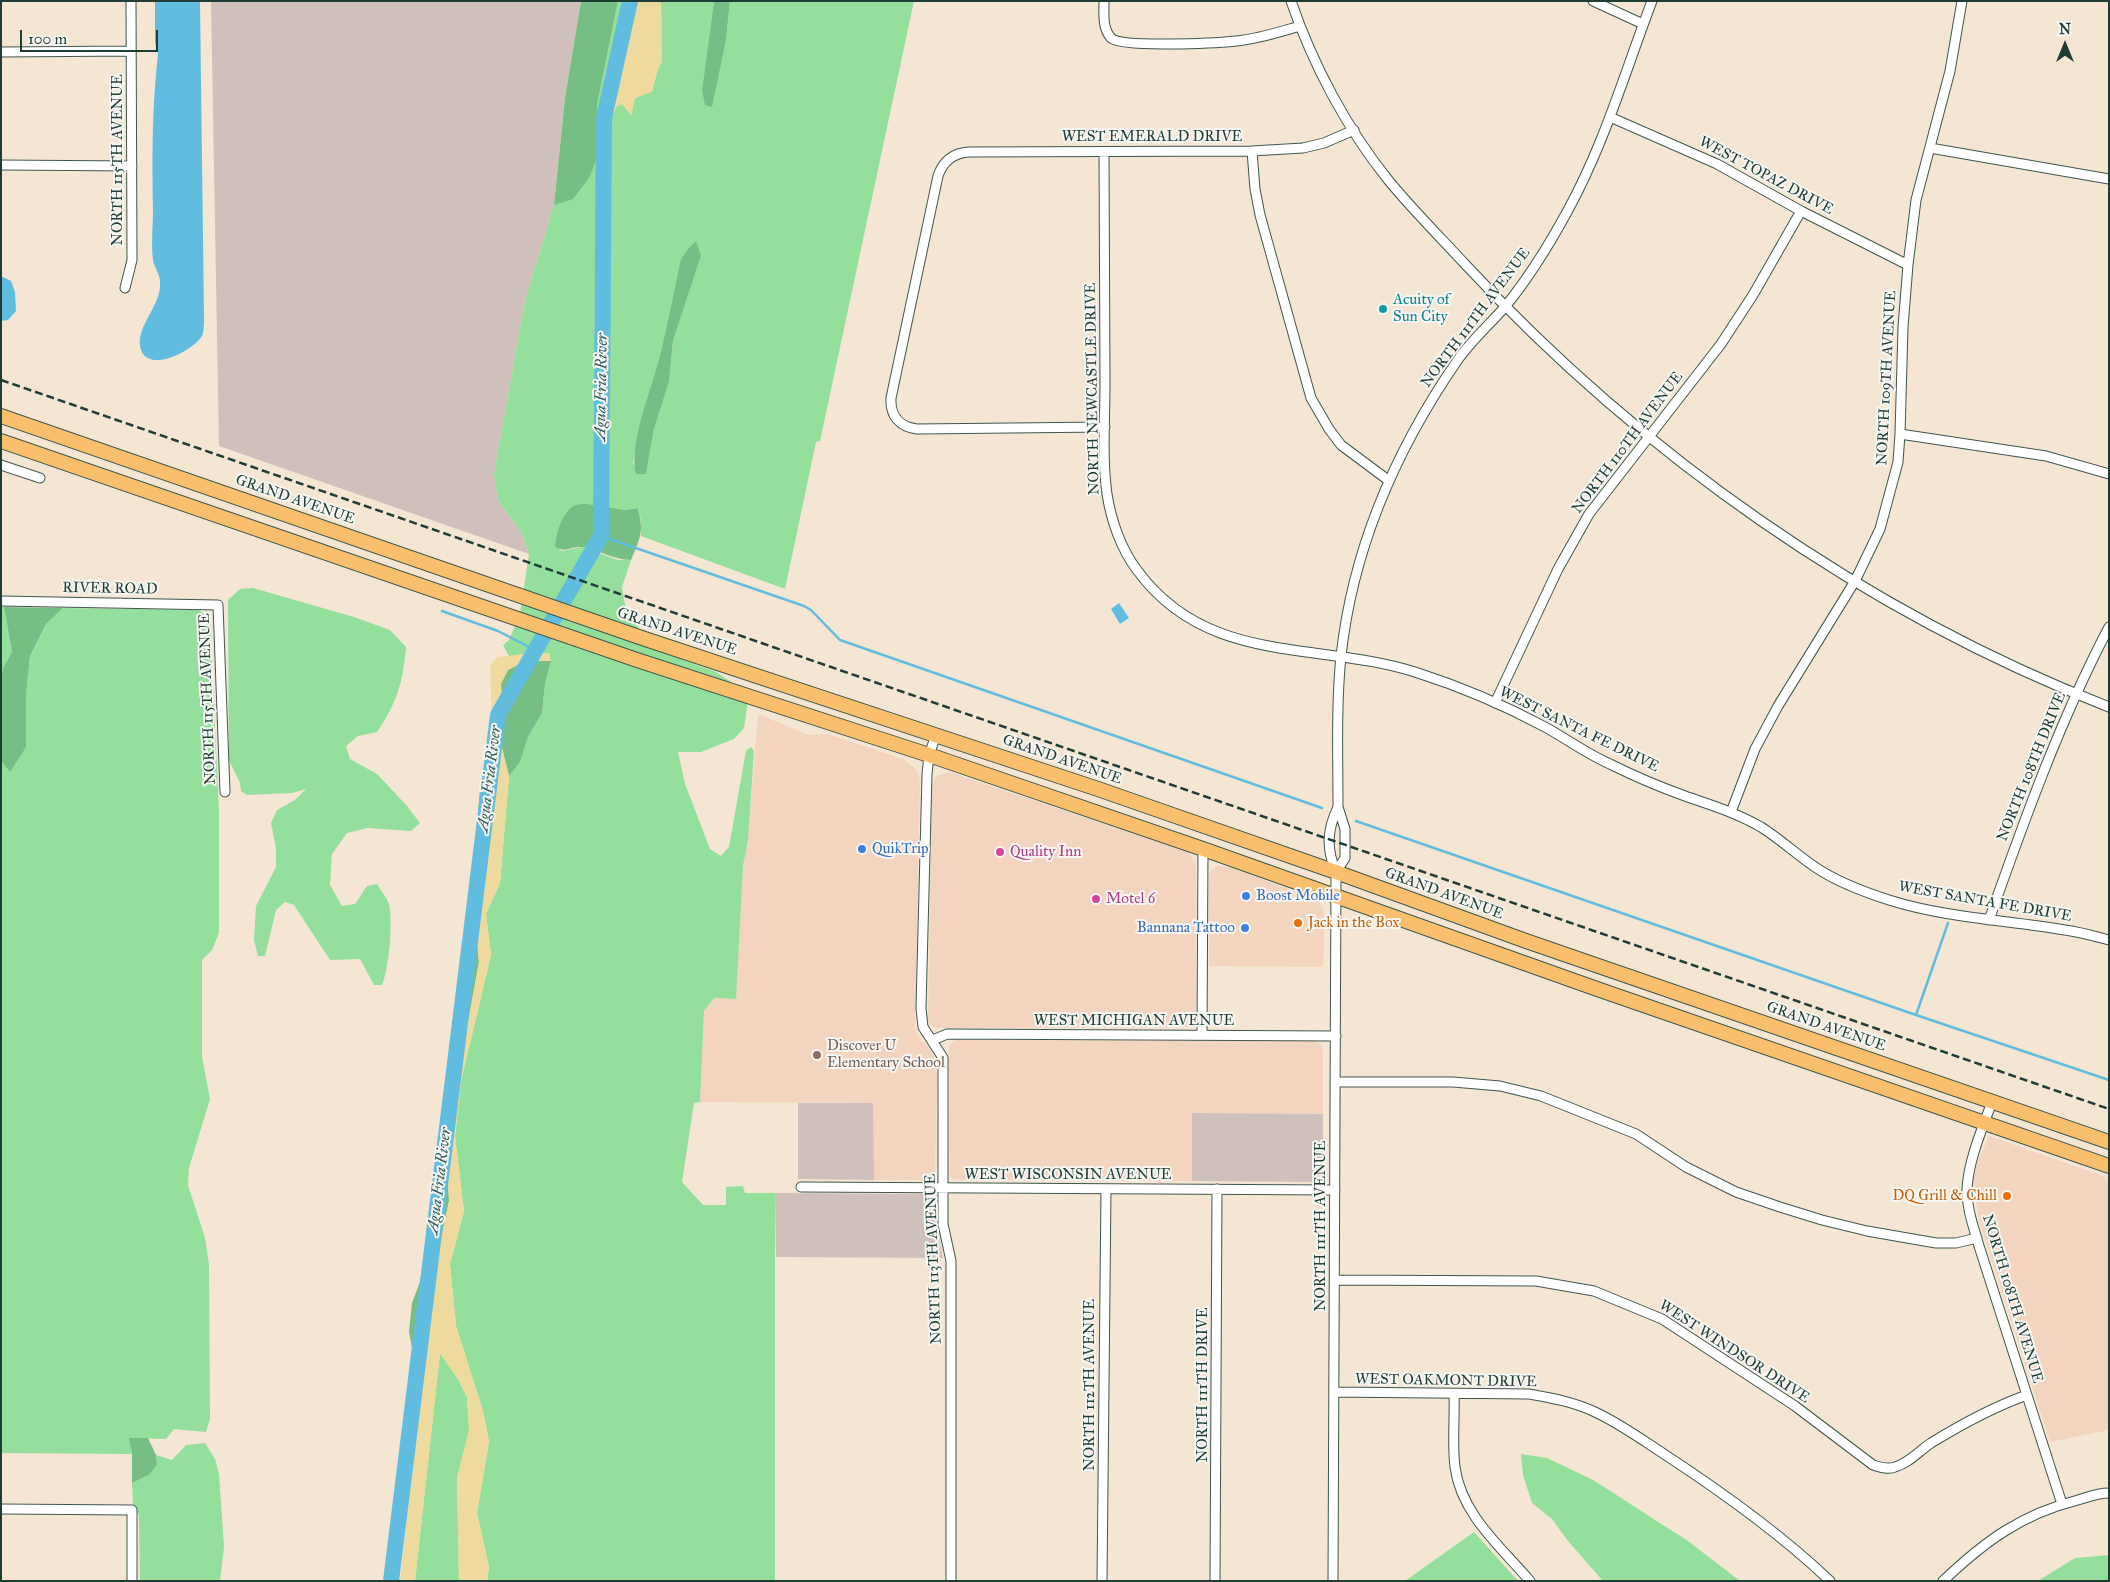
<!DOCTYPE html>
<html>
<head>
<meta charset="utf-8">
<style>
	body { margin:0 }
	#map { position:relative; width:2110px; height:1582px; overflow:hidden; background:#f4e6d3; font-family:"IM FELL Great Primer",serif }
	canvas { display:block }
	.frame { position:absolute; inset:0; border:2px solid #1f3d34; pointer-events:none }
	.north { position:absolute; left:2040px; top:20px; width:50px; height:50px; -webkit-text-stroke:4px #f6f6f2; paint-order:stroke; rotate:0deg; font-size:14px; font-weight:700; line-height:20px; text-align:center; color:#1f3d34 }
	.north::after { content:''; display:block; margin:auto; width:18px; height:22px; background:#1f3d34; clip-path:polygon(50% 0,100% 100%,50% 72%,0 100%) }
	.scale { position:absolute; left:20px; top:30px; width:138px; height:22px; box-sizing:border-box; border:2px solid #1f3d34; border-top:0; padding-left:6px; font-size:15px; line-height:18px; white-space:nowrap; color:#1f3d34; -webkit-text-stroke:4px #f6f6f2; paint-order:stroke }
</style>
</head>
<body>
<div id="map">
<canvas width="2110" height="1582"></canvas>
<div class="frame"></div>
<div class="north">N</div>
<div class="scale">100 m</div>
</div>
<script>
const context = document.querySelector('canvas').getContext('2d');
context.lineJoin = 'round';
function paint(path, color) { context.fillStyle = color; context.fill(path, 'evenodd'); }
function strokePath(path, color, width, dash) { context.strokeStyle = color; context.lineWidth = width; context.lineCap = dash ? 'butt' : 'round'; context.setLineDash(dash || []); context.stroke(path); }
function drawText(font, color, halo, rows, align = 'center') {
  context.font = font + ' "IM FELL Great Primer",serif'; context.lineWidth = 4; context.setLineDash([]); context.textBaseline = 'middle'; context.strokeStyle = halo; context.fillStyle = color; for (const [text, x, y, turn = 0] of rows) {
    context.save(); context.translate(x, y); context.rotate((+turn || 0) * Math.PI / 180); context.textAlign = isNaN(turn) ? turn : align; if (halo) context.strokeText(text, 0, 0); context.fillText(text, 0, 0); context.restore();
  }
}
const built = new Path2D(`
	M 758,714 L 809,735 L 828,734 L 903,759 L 917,770 L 920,780 L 915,1025 L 918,1036 L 930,1049 L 935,1060 L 937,1077 L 935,1173 L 934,1178 L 929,1180 L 874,1180 L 872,1103 L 700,1102 L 704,1011 L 714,998 L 735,999 L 743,866 L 748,840 Z
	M 949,772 L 1188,852 L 1196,865 L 1196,1021 L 1193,1025 L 1189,1027 L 936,1028 L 930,1025 L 928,1020 L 932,786 L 937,776 Z
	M 1217,866 L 1229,867 L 1318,900 L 1325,914 L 1323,967 L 1209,966 L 1209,874 L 1211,870 Z
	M 956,1040 L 1314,1041 L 1320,1044 L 1323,1050 L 1323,1114 L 1192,1113 L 1192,1181 L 955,1180 L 951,1178 L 950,1174 L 949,1047 L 952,1042 Z
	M 1989,1136 L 2109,1178 L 2109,1430 L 2050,1442 L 1979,1220 L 1973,1180 L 1978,1161 Z`);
const industrial = new Path2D(`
	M 211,1 L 581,1 L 565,98 L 554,205 L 525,301 L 494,474 L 498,500 L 522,533 L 529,554 L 219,446 Z
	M 798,1103 L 873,1103 L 874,1180 L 798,1179 Z
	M 1192,1113 L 1323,1114 L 1323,1169 L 1319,1178 L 1311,1182 L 1192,1181 Z
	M 775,1193 L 928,1194 L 934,1198 L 936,1224 L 943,1258 L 776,1257 Z`);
const green = new Path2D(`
	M 618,1 L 633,1 L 620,13 L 602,111 L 614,113 L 616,107 L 622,104 L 631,115 L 635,98 L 652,91 L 657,72 L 662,61 L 661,1 L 714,1 L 702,90 L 711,107 L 726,40 L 730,1 L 914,1 L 820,441 L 816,442 L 785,589 L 641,536 L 641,520 L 636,508 L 627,510 L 588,504 L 556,538 L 555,546 L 562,551 L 582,547 L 618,560 L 631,560 L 622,587 L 625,605 L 650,648 L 716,672 L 749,694 L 744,728 L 734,739 L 701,752 L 678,752 L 685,784 L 710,849 L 721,856 L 729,847 L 746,751 L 751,747 L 754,751 L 748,840 L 743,866 L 736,999 L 714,998 L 704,1011 L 700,1102 L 694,1103 L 682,1182 L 703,1205 L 726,1205 L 726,1187 L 743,1186 L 745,1193 L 775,1193 L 775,1581 L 487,1581 L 489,1567 L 477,1513 L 489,1442 L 483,1411 L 456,1326 L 450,1264 L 464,1211 L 455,1137 L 461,1081 L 491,955 L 486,914 L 500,883 L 509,776 L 520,762 L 528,737 L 542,713 L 545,684 L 551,661 L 534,653 L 509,656 L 503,645 L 509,640 L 520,614 L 529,554 L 522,533 L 498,500 L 494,474 L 525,301 L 554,205 L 573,198 L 597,158 L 597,105 ZM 701,256 L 673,341 L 669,382 L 654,429 L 646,474 L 633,464 C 643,391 673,324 701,256 Z
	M 253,588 L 354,617 L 390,630 L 406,647 C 403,682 397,703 377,732 L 358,736 L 346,746 L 350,759 L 377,774 L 407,806 L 420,823 L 411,831 L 367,828 L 347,833 L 332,854 L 330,885 L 342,906 L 355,904 L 367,886 L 377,884 C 380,890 387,897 389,904 C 393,921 389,969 382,985 L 374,985 L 360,959 L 330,960 L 294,905 L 285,902 L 276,910 L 265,956 L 258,956 L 254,940 L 256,906 L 276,867 L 276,848 L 271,823 L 277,810 L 295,800 L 306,789 L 292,793 L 247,795 L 241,791 L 240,783 L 229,760 L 228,600 L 240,589 Z
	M 1,607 L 4,607 L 12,652 L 3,668 L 1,677 Z
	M 63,608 L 199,610 L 210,619 L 219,812 L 219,933 L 212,950 L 202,960 L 202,1057 L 210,1099 L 189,1168 L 188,1185 L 205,1238 L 209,1265 L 210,1419 L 206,1432 L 174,1429 L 166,1439 L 130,1438 L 132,1454 L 1,1453 L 1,761 L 10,772 L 26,696 L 30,656 L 46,624 Z
	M 440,1353 L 458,1379 L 467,1397 L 469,1430 L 457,1478 L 459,1581 L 415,1581 Z
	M 205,1443 L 215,1459 L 219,1474 L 224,1547 L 220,1581 L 140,1581 L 139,1515 L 133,1505 L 132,1483 L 149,1475 L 157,1465 L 156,1455 L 172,1460 L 186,1445 Z
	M 1521,1454 L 1547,1458 L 1593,1480 L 1688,1541 L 1740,1581 L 1603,1581 L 1568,1541 L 1552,1519 L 1532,1503 L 1523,1475 Z
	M 1474,1532 L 1518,1581 L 1405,1581 Z
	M 2109,1555 L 2109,1581 L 2038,1581 L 2075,1558 Z`);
const forest = new Path2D(`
	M 581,1 L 618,1 L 597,105 L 597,158 L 589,178 L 573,199 L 554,205 L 565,98 Z
	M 714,1 L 730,1 L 726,40 L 712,107 L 705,105 L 702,90 Z
	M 696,241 L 701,256 L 673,341 L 669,382 L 654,429 L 646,474 L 636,474 C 628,446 652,386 660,356 C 668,324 674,291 681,259 L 689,248 Z
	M 588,504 L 626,510 L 637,508 C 645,530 640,539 631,560 C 612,560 597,548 581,547 C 569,547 566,553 555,547 C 556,534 562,511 576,505 C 579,504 584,504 588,504 Z
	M 4,607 L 63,608 L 46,624 L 30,656 L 26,696 L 26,747 L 10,772 L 1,761 L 1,677 L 3,668 L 12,652 Z
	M 526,661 L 551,661 L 545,684 L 542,713 L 528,737 L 520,762 L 509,776 L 499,736 L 502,707 L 501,684 L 507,670 Z
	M 492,743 L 494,770 L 487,816 L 483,884 L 475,918 L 479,962 L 459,1073 L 455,1054 L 469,965 L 469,916 L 480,789 Z
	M 446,1140 L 449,1201 L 434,1273 L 409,1500 L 410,1423 L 414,1359 L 409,1332 L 412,1303 L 426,1266 L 430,1229 L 442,1191 Z
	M 129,1438 L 148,1438 L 156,1455 L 157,1465 L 149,1475 L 132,1483 L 132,1454 Z`);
const sand = new Path2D(`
	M 633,1 L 661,1 L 662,61 L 657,72 L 652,92 L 635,98 L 631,115 L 622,104 L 616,107 L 614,113 L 602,111 L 620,13 Z
	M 534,653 L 549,653 L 551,661 L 526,661 L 508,670 L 501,684 L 502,707 L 499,736 L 509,776 L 500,883 L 486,914 L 491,955 L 461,1081 L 455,1137 L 464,1211 L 450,1264 L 456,1326 L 483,1411 L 489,1442 L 477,1513 L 489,1567 L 487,1581 L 459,1581 L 457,1478 L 469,1430 L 467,1397 L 458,1379 L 440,1354 L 415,1581 L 400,1581 L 434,1273 L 449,1201 L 446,1140 L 479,962 L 475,918 L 483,884 L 487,816 L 494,770 L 490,666 L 497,657 Z`);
const water = new Path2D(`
	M 155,1 L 200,1 L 204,317 C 204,323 204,332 202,336 C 193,351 145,376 140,346 C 137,324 162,305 160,282 C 160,274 154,267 153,260 C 151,244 153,226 153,210 C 152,159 152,106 158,54 L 155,43 Z
	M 1,276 L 11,281 L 15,292 L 16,311 L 8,320 L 1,321 Z
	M 1119,603 L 1129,618 L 1120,624 L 1111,609 Z`);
const stream = new Path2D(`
	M 601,536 L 804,606 L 811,610 L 840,640 L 1322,808
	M 442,611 L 498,631 L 535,650
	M 1356,821 L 1916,1015 L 2109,1080
	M 1916,1015 L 1948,923`);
const river = new Path2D(`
	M 391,1581 L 498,715 L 601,536 L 604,118 L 630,1`);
const minor = new Path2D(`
	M 1104,1 C 1104,13 1102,28 1111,38 C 1122,48 1217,43 1236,41 C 1258,39 1279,32 1300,26
	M 1291,1 C 1313,65 1347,129 1389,181 C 1413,210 1439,236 1464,263 C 1642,455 1865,612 2109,707
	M 1593,1 L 1643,24
	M 1,52 L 131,51
	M 1610,117 L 1717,164 L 1801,211 L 1908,265
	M 1930,148 L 2109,179
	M 1252,151 L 1255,189 L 1260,215 L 1311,398 L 1329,429 L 1341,445 L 1388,480
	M 1104,152 C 1104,229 1104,306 1105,383 C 1105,420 1102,458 1107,494 C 1111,520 1121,549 1137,570 C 1207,666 1316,641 1415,672 C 1459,686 1504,705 1545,727 C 1567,739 1587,754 1610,764 C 1634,776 1660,787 1685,796 C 1711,805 1737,813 1761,827 C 1780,839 1796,854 1815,867 C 1837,882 1864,892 1889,900 C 1946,918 2007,920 2065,930 C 2080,932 2094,936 2109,940
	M 1,165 L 132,166
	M 125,288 L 132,260 L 131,1
	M 1105,427 L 917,429 C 899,427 890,415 891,398 L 938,176 C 943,161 953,153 969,152 L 1252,151 L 1303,148 L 1324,143 L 1354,130
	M 1900,434 L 2046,456 L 2109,474
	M 1,465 L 40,478
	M 1,601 L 218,605 L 225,792
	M 1495,703 L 1558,569 L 1589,514 L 1721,344 L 1753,295 L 1801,211
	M 936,735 L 929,755 L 927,774 L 921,1008 L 923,1027 L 943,1058 L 943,1224 L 951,1261 L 951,1581
	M 1731,812 L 1755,749 L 1778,706 L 1855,581 L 1880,529 L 1898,462 L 1900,434 L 1903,327 L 1908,265 L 1916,200 L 1950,71 L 1962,1
	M 1336,872 L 1345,858 L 1345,829 L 1338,807 C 1338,757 1336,706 1341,656 C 1353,547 1395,451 1457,361 C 1470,342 1488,326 1504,308 C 1528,279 1549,245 1567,212 C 1604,145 1625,72 1652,1
	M 1989,920 C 2024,821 2060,720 2109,627
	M 1202,1035 L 1203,849
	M 933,1040 L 947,1034 L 1336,1036
	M 1335,1082 L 1453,1082 L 1500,1086 L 1541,1096 L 1636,1134 L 1686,1167 L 1736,1192 L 1780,1207 L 1822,1220 L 1867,1231 L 1936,1243 L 1956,1243 L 1977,1238
	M 1992,1102 C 1982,1129 1969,1159 1967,1188 C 1966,1207 1974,1228 1979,1246 L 2062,1504
	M 801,1187 L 1335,1190
	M 1335,1280 L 1536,1281 L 1594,1291 L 1662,1319 L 1795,1406 L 1873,1465 C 1880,1467 1888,1470 1895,1467 C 1909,1463 1919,1451 1931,1443 C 1962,1424 1993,1407 2027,1395
	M 1334,1392 L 1529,1394 C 1552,1398 1574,1402 1595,1412 C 1619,1423 1641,1439 1664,1454 C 1722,1492 1780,1533 1830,1581
	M 1454,1394 C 1455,1418 1452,1444 1455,1467 C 1461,1514 1501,1547 1530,1581
	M 1,1509 L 132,1510 L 132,1581
	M 1102,1581 L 1106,1189
	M 1215,1581 L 1217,1189
	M 1333,1581 L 1336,872 C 1326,848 1327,830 1338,807
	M 1943,1581 C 1985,1541 2022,1514 2078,1500 C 2088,1497 2098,1493 2109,1493`);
const highway = new Path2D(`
	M 1,416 L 642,638 L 1098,789 L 1336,872 L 1526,941 L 2109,1142
	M 1,441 L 637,660 L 929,755 L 1203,849 L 1600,990 L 2109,1166`);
const rail = new Path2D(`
	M 1,380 L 2109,1109`);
const markers = [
	[1383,309,5,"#0f9aa8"],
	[862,849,5,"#3f7fe0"],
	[1000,852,5,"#d1479c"],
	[1246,896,5,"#3f7fe0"],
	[1096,899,5,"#d1479c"],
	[1298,923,5,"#e8710a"],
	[1245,928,5,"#3f7fe0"],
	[817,1055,5,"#8d6e63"],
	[2007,1196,5,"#e8710a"]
];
const streetNames = [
	["WEST EMERALD DRIVE",1152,137],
	["NORTH 115TH AVENUE",118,160,-90],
	["WEST TOPAZ DRIVE",1766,176,28],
	["NORTH 111TH AVENUE",1476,318,-53],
	["NORTH 109TH AVENUE",1887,378,-87],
	["NORTH NEWCASTLE DRIVE",1093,389,-91],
	["NORTH 110TH AVENUE",1628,443,-53],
	["GRAND AVENUE",295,500,19],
	["RIVER ROAD",110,589,1],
	["GRAND AVENUE",677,632,18],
	["NORTH 115TH AVENUE",208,699,-92],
	["WEST SANTA FE DRIVE",1579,730,26],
	["GRAND AVENUE",1062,760,19],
	["NORTH 108TH DRIVE",2032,767,-68],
	["GRAND AVENUE",1444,894,20],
	["WEST SANTA FE DRIVE",1985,902,10],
	["WEST MICHIGAN AVENUE",1134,1021],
	["GRAND AVENUE",1826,1027,19],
	["WEST WISCONSIN AVENUE",1068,1175],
	["NORTH 111TH AVENUE",1321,1226,-90],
	["NORTH 113TH AVENUE",934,1259,-92],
	["NORTH 108TH AVENUE",2012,1299,73],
	["WEST WINDSOR DRIVE",1734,1352,33],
	["WEST OAKMONT DRIVE",1446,1381,1],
	["NORTH 112TH AVENUE",1090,1385,-90],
	["NORTH 111TH DRIVE",1203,1385,-90]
];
const cultureNames = [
	["Acuity of",1393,300],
	["Sun City",1393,317]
];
const shopNames = [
	["QuikTrip",872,849],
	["Boost Mobile",1256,896],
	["Bannana Tattoo",1235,928,"right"]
];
const hotelNames = [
	["Quality Inn",1010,852],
	["Motel 6",1106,899]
];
const foodNames = [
	["Jack in the Box",1308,923],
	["DQ Grill & Chill",1997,1196,"right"]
];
const educationNames = [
	["Discover U",827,1046],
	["Elementary School",827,1063]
];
const waterNames = [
	["Agua Fria River",602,387,-89],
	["Agua Fria River",490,779,-83],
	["Agua Fria River",440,1181,-83]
];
paint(built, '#f3d4bf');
paint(industrial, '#cfc0bb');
paint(green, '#93df9b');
paint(forest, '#76be83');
paint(sand, '#eeda9e');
paint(water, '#61bddf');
strokePath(stream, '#61bddf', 2.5);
strokePath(river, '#61bddf', 16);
strokePath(minor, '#3f564c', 11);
strokePath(highway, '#3f564c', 16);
strokePath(minor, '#fff', 9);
strokePath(highway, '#f9bf6d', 14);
strokePath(rail, '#1f3d34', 2.5, [8, 4]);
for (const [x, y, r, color] of markers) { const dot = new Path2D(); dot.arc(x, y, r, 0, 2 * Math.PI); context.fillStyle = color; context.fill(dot); strokePath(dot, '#f6f6f2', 2); }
drawText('15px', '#1f3d34', '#f6f6f2', streetNames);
drawText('15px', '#0d838f', '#f6f6f2', cultureNames, 'left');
drawText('15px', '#366cbe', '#f6f6f2', shopNames, 'left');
drawText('15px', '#b23c85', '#f6f6f2', hotelNames, 'left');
drawText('15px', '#c56008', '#f6f6f2', foodNames, 'left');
drawText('15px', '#785e54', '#f6f6f2', educationNames, 'left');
drawText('italic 16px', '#305d5f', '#f6f6f2', waterNames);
</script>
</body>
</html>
